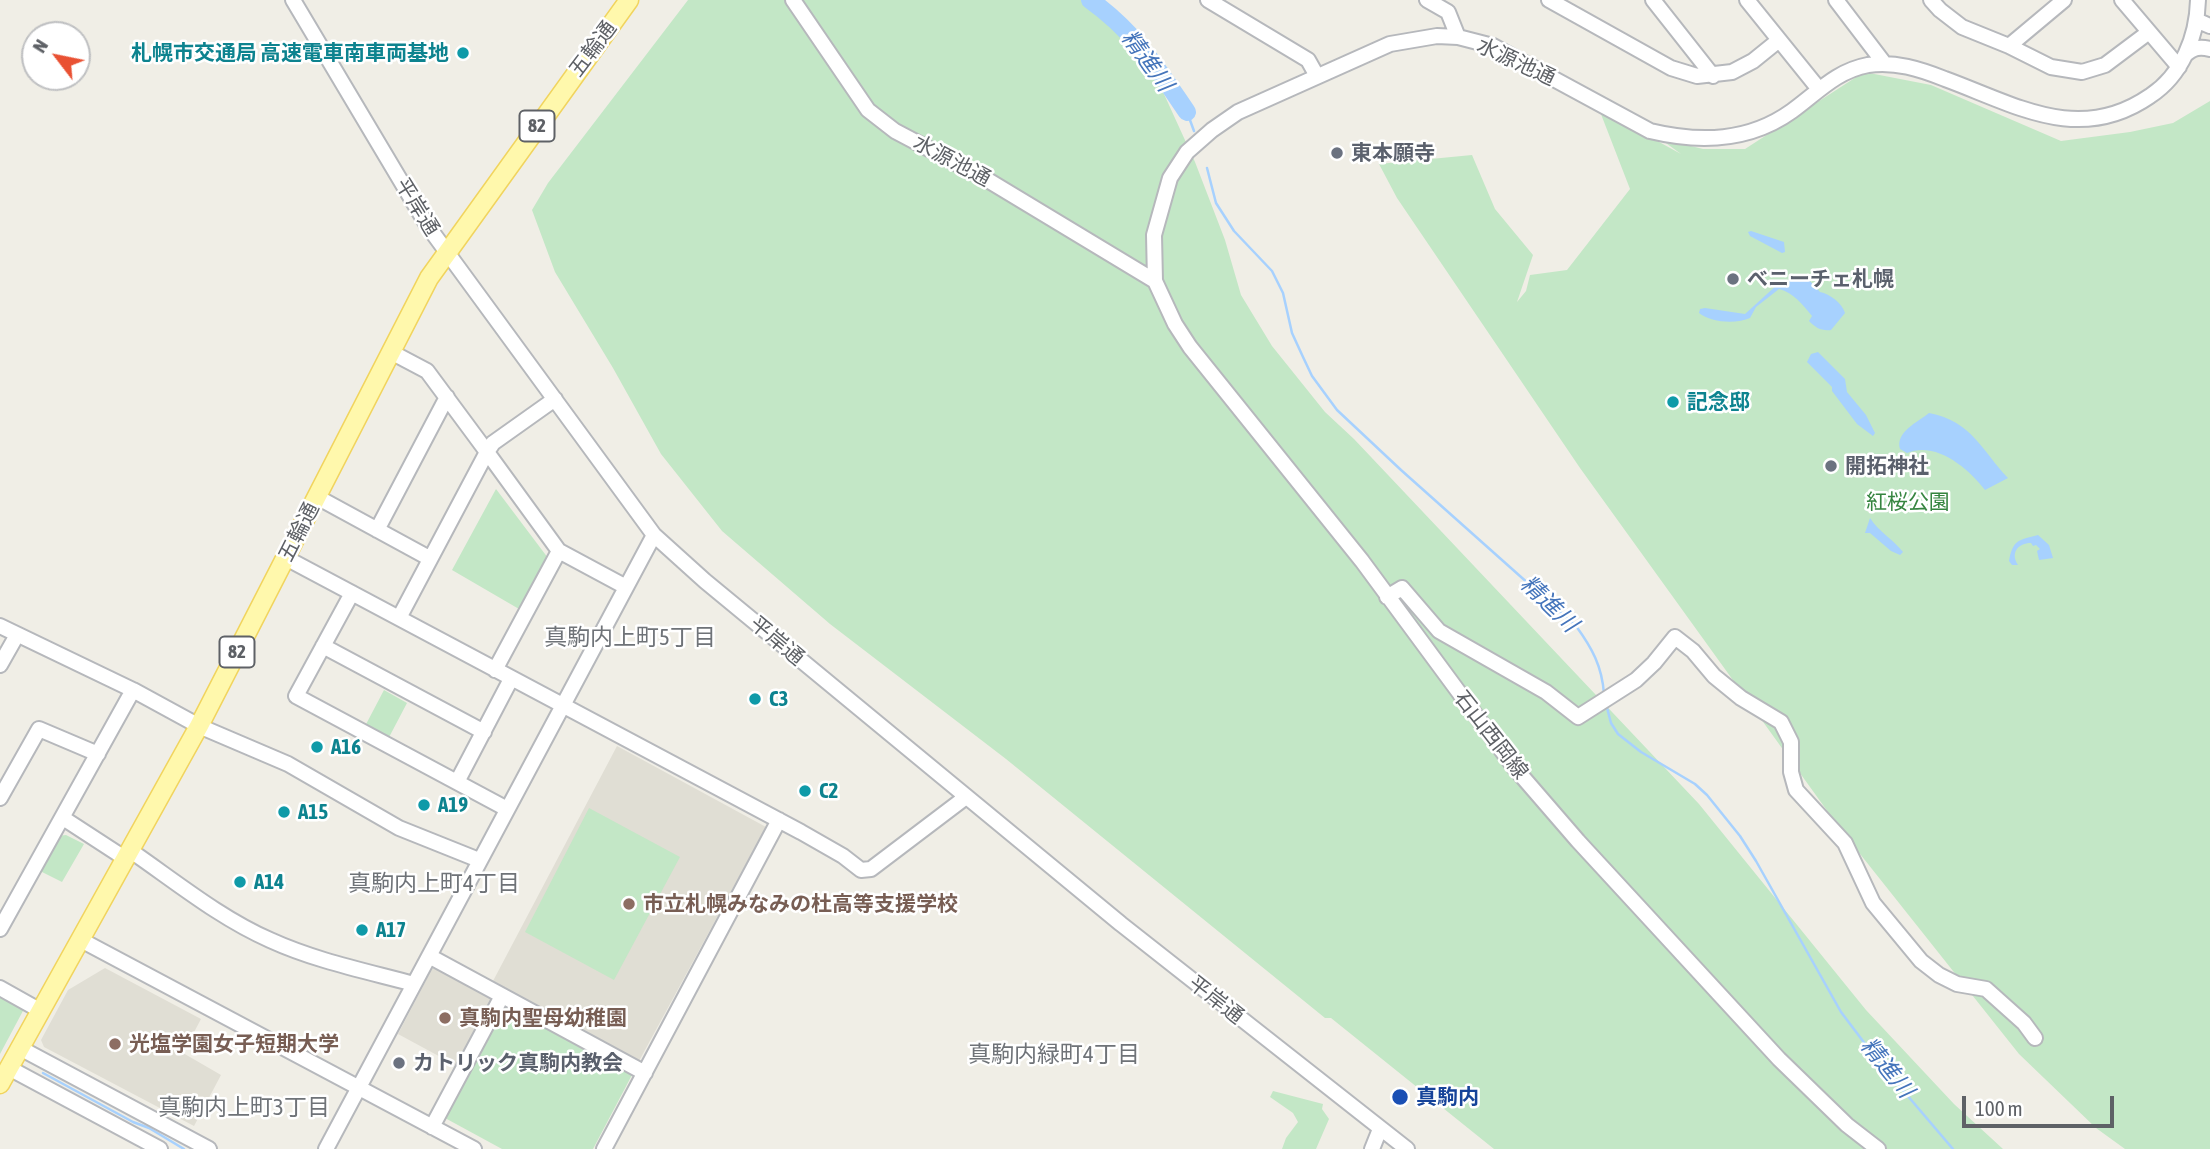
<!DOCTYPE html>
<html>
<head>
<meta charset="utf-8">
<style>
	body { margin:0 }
	#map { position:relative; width:2210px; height:1149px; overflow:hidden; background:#f0eee6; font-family:"Asap Condensed",sans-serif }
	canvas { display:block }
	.north { position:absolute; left:21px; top:21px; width:70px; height:70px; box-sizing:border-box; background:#fff; border:2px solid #bfc0c2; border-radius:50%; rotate:302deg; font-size:19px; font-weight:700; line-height:28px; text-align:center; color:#5e6166 }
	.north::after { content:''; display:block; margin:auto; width:24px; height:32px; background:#e95133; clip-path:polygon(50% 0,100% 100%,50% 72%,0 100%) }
	.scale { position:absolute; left:1962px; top:1096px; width:152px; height:32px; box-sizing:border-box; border:4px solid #5e6166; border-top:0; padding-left:9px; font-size:21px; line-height:24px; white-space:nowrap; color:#5e6166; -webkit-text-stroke:5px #fff; paint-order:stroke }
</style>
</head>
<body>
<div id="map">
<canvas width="2210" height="1149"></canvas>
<div class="north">N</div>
<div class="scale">100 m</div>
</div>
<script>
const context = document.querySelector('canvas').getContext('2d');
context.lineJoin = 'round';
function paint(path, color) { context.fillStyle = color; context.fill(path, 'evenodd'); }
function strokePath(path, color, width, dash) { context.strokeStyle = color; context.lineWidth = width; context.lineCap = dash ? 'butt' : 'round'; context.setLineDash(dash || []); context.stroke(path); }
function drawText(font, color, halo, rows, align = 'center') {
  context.font = font + ' "Asap Condensed","Noto Sans JP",sans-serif'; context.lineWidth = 5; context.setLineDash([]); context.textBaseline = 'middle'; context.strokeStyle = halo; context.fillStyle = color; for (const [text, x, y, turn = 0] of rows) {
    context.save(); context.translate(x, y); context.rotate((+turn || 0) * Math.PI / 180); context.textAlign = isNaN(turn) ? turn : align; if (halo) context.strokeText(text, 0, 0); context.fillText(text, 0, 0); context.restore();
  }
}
const education = new Path2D(`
	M 617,746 L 766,827 L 639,1061 L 493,981 Z
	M 105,968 L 201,1019 L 183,1053 L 221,1075 L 194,1126 L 44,1047 L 41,1040 L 68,990 Z
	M 436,968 L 492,998 L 493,1003 L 459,1067 L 398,1034 L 432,969 Z`);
const green = new Path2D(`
	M 688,0 L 1082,0 L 1124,33 L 1153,70 L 1195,162 L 1225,240 L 1241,295 L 1272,346 L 1325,412 L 1354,439 L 1699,804 L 1866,1010 L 1954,1104 L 2003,1149 L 1494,1149 L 1331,1018 L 1325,1018 L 1006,759 L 830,624 L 722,531 L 661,454 L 613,368 L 555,272 L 532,210 L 548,183 Z
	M 1864,72 L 1931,85 L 2061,141 L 2130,132 L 2173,123 L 2210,101 L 2210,1149 L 2125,1149 L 2096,1128 L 2019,1054 L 1841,830 L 1580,468 L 1397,198 L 1379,164 L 1472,155 L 1495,209 L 1533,255 L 1517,302 L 1526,291 L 1530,275 L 1567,270 L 1630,189 L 1599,109 L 1681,154 L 1659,138 L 1703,149 L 1745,149 Z
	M 496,489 L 548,558 L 519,609 L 452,570 Z
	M 384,690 L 407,703 L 386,743 L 363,730 Z
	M 589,808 L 680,857 L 614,980 L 525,932 Z
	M 66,835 L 84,844 L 62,882 L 38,870 L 58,836 Z
	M 0,996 L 24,1009 L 0,1054 Z
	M 506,1005 L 633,1073 L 593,1149 L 502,1149 L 445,1118 L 444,1113 L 500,1007 Z
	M 1273,1091 L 1323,1104 L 1322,1109 L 1329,1119 L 1316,1149 L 1282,1149 L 1286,1138 L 1298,1122 L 1293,1113 L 1270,1097 Z`);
const water = new Path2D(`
	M 1751,231 L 1784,242 L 1785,252 L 1782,253 L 1750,236 L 1748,232 Z
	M 1795,276 L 1808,279 L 1820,292 C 1830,294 1842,303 1845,313 L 1831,330 C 1821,331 1816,328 1809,321 L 1812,316 C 1802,304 1794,293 1779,289 L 1756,307 L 1750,318 C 1737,324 1711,323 1699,313 L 1700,309 L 1705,308 L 1745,314 L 1778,284 L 1782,287 Z
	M 1818,352 L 1845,379 L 1847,392 L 1866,415 L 1875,433 L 1873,436 L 1857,424 L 1832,391 L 1832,387 L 1807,362 L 1811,354 Z
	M 1929,413 C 1972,421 1982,451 2008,478 L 1985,490 C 1968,468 1936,441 1907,453 L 1900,449 C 1895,432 1918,422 1929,413 Z
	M 1870,518 C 1879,532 1893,539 1903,552 L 1900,555 L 1891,551 L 1870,533 L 1865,533 Z
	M 2038,535 L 2049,545 L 2053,558 L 2039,560 L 2037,551 L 2040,549 L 2036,545 L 2033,546 L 2031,543 C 2018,543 2010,553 2018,565 L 2012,565 L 2009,561 C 2013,540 2018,540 2038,535 Z`);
const stream = new Path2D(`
	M 1187,112 L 1194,131
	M 1207,168 L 1216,203 L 1234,231 L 1272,271 L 1283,293 L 1292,333 L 1303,357 L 1312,376 L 1337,410 L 1401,470 L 1576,626 C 1592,648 1602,666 1604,694
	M 1606,704 L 1611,723 L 1618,734 L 1641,752 L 1695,784 L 1707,795 L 1740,836 L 1756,861 L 1841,1012 L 1878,1061 L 1953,1149
	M 43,1073 L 133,1122 L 149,1128 L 184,1149`);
const river = new Path2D(`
	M 1090,0 C 1135,32 1157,68 1187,112`);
const minor = new Path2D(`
	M 293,0 L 427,225 L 654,535 L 705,581 L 1121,924 L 1407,1149
	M 793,0 L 868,110 L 895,131 L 986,179 L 1155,281 L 1154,235 L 1170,178 L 1187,152 L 1212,130 L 1238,112 L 1390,44 L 1437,36 L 1458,37 L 1493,46 L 1650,131 C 1700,143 1749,142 1792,111 C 1817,93 1836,71 1868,65 C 1895,61 1920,69 1945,79 C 2016,105 2079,145 2150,96 C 2182,75 2197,37 2198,0
	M 1208,0 L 1308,60 L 1317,76
	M 1427,0 L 1448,12 L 1458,37
	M 1549,0 L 1671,68 L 1697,76 L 1732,72 L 1753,61 L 1779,40
	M 1653,0 L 1713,76
	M 1747,0 L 1818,88
	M 1836,0 L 1884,63
	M 1931,0 L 1940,10 L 1962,27 L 2009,46 L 2051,67 L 2082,72 L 2105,65 L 2149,32
	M 2122,0 L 2179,67
	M 2196,20 L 2210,26
	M 2009,46 L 2064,0
	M 2185,55 C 2193,48 2199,46 2210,49
	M 1155,281 L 1175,324 L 1190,347 L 1362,561 L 1514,767 L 1578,841 L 1779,1059 L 1847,1125 L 1878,1149
	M 391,352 L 427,371 L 487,452 L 399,618
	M 555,399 L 493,443 L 487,452 L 559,551 L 626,587
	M 317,497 L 429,558
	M 377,530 L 447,397
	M 286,558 L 801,832 L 843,856 L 861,870 L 871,869 L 966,797
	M 352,593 L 296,696 L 507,809
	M 1387,597 L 1402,588 L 1439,631 L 1546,692 L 1578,717 L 1636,680 L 1654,663 L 1675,637 L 1693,651 L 1714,676 L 1741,698 L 1781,722 L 1791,742 L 1791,772 L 1796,790 L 1845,843 L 1873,903 L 1921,961 L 1939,975 L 1957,984 L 1986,989 L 2024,1023 L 2035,1038
	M 0,626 L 133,690 L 199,726 L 288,764 L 399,828 L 479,860
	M 323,646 L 484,732
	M 0,665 L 17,635
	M 495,670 L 559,551
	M 457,782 L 511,679
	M 0,798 L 39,729 L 98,754
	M 63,818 L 126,859
	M 131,851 C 176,882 220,918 270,940 C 316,961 366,971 414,984
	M 0,929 L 133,690
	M 81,940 L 474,1149
	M 429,956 L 645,1073
	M 0,988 L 41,1011
	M 20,1048 L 209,1149
	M 9,1068 L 160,1149
	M 432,1127 L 502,996
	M 326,1149 L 654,535
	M 604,1149 L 779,820
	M 1372,1149 L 1380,1129`);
const major = new Path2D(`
	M 0,1084 L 199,726 L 429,278 L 629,0`);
const markers = [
	[463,53,7,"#0f9aa8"],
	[1337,153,7,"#6b7280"],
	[1733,279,7,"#6b7280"],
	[1673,402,7,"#0f9aa8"],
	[1831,466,7,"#6b7280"],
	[755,699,7,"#0f9aa8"],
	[317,747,7,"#0f9aa8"],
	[805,791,7,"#0f9aa8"],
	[424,805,7,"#0f9aa8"],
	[284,812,7,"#0f9aa8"],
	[240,882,7,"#0f9aa8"],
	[629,904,7,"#8d6e63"],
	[362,930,7,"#0f9aa8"],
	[445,1018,7,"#8d6e63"],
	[115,1044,7,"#8d6e63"],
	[399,1063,7,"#6b7280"],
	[1400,1097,9,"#1a4fb4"]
];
const shields = [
	[537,126,35],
	[237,652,35]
];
const shieldNames = [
	["82",537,126],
	["82",237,652]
];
const streetNames = [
	["五輪通",593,49,-53],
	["水源池通",1516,62,25],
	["水源池通",952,161,28],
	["平岸通",417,207,58],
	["五輪通",299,532,-63],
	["平岸通",777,641,40],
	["石山西岡線",1491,735,52],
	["平岸通",1216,1000,38]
];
const cultureNames = [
	["札幌市交通局 高速電車南車両基地",449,53,"right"],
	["記念邸",1687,402],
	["C3",769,699],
	["A16",331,747],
	["C2",819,791],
	["A19",438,805],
	["A15",298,812],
	["A14",254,882],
	["A17",376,930]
];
const worshipNames = [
	["東本願寺",1351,153],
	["べニーチェ札幌",1747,279],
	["開拓神社",1845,466],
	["カトリック真駒内教会",413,1063]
];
const parkNames = [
	["紅桜公園",1908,502]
];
const educationNames = [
	["市立札幌みなみの杜高等支援学校",643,904],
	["真駒内聖母幼稚園",459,1018],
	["光塩学園女子短期大学",129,1044]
];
const transitNames = [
	["真駒内",1416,1097]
];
const waterNames = [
	["精進川",1147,61,54],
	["精進川",1549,604,44],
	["精進川",1887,1068,51]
];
const neighbourhoodNames = [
	["真駒内上町5丁目",630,638],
	["真駒内上町4丁目",434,884],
	["真駒内緑町4丁目",1054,1055],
	["真駒内上町3丁目",244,1108]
];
paint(education, '#e0ded4');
paint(green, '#c3e7c6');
paint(water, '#a7d1fe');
strokePath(stream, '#a7d1fe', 2.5);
strokePath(river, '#a7d1fe', 18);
strokePath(minor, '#b6b8bc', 18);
strokePath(major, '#f1d45e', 21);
strokePath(minor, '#fff', 14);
strokePath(major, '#fff8ac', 18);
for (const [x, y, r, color] of markers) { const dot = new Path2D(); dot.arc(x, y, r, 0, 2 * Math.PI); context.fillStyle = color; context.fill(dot); strokePath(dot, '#fff', 2.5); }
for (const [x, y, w] of shields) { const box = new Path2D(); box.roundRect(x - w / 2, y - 15.5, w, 31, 5); context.fillStyle = '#fff'; context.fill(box); strokePath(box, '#5e6166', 2); }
drawText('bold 19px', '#5e6166', null, shieldNames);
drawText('21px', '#5e6166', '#fff', streetNames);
drawText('bold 21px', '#0d838f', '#fff', cultureNames, 'left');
drawText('bold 21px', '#5b616d', '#fff', worshipNames, 'left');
drawText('21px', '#368540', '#fff', parkNames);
drawText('bold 21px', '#785e54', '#fff', educationNames, 'left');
drawText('bold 21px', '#164399', '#fff', transitNames, 'left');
drawText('italic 23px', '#4575bb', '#fff', waterNames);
drawText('23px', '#6f7378', '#fff', neighbourhoodNames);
</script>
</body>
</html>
